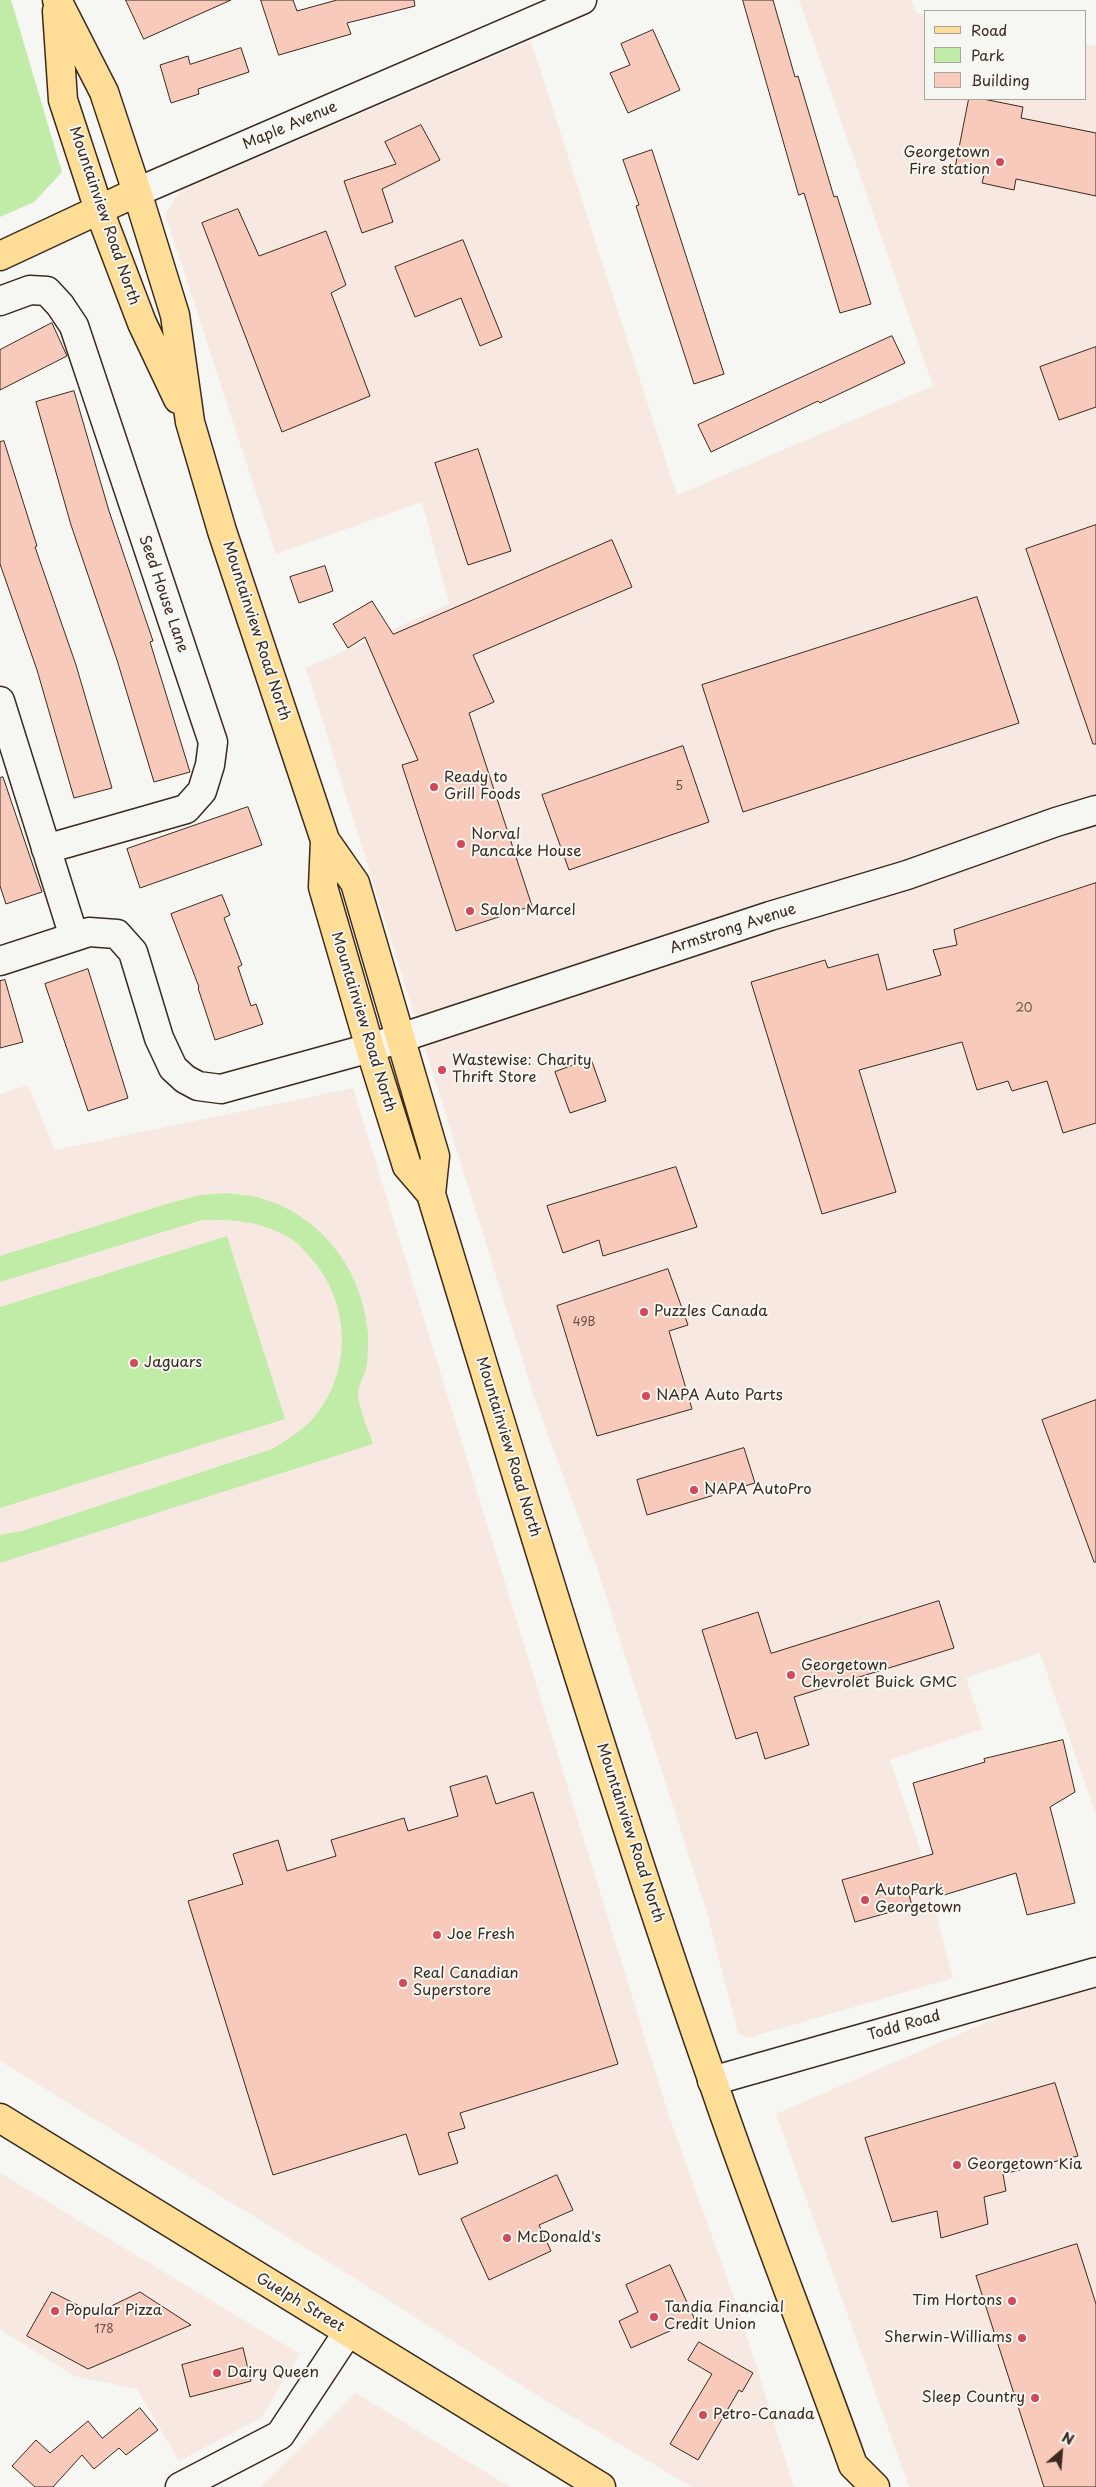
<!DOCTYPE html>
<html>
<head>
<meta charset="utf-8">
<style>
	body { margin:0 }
	#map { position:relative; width:1096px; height:2487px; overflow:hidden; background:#f6f6f2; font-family:"Playpen Sans",sans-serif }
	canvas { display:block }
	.legend { position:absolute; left:924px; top:10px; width:162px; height:90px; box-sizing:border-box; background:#f6f6f2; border:1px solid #aba49d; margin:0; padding:6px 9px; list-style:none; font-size:15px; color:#3b2a1e }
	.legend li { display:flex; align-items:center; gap:10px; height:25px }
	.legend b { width:25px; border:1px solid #aba49d }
	.north { position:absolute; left:1036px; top:2427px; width:50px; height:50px; -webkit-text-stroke:4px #f6f6f2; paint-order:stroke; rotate:27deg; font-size:14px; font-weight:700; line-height:20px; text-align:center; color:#3b2a1e }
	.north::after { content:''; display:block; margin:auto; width:18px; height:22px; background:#3b2a1e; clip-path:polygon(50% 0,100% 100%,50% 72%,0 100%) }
</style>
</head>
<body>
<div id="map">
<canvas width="1096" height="2487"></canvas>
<ul class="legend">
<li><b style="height:6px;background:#fedd96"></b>Road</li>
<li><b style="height:14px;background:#c0eca8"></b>Park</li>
<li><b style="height:14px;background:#f8cabb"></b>Building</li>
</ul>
<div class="north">N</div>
</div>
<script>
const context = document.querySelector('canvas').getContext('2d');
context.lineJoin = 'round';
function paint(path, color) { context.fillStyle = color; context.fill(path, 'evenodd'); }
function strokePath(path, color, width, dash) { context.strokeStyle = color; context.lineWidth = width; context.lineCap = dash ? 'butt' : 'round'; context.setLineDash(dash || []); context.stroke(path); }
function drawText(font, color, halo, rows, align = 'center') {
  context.font = font + ' "Playpen Sans",sans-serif'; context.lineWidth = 4; context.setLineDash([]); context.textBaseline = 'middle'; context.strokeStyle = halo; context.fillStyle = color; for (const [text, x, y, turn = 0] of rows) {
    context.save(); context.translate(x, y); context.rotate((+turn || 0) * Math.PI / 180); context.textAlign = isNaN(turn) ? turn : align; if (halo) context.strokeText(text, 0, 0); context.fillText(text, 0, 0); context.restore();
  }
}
const built = new Path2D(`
	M 799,0 L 912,0 L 916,13 L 925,15 L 925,99 L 1085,99 L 1085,44 L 1096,46 L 1096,1816 L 1040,1653 L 966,1678 L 983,1729 L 890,1760 L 918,1843 L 953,1978 L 748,2038 L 738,2033 L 707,1913 L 597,1568 L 533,1394 L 306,668 L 449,604 L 422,502 L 276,554 L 165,214 L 180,191 L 531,41 L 677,495 L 933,386 Z
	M 28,1085 L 55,1150 L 353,1088 L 669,2116 L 741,2317 L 794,2487 L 692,2487 L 551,2404 L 338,2268 L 0,2061 L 0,1094 Z
	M 1096,1985 L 1096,2487 L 909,2487 L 776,2114 L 1028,2004 Z
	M 0,2173 L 300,2354 L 261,2418 L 179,2461 L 137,2389 L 74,2376 L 0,2329 Z
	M 356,2393 L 510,2487 L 260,2487 Z`);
const green = new Path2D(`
	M 0,0 L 11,0 L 62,172 L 34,202 L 0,217 Z
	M 227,1193 C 237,1195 248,1195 257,1197 C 321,1214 362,1269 368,1333 C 368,1343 368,1354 367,1364 C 366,1373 359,1383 358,1393 C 358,1405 369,1432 373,1444 L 0,1563 L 0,1535 L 22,1531 L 272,1449 C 290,1438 307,1428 319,1411 C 354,1363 348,1295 307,1254 C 303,1249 299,1244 293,1240 C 264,1222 235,1219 202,1220 L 0,1282 L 0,1256 L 173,1202 L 201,1195 Z
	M 227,1236 L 285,1419 L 0,1508 L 0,1307 Z`);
const building = new Path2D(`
	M 126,0 L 231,0 L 144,39 Z
	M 261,0 L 293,0 L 297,11 L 337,0 L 414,0 L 415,6 L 347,23 L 351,34 L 279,55 Z
	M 743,0 L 773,0 L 795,77 L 798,76 L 834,197 L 837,196 L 871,304 L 840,313 L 804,193 L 799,195 Z
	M 653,30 L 680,90 L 628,113 L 610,73 L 630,65 L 621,44 Z
	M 241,48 L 249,72 L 198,89 L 199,94 L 171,103 L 160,65 L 188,56 L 190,64 Z
	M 969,99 L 983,99 L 1023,107 L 1021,118 L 1096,133 L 1096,196 L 1016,179 L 1014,190 L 982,183 L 985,171 L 956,165 Z
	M 421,125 L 440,160 L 382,189 L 393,222 L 362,233 L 344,181 L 396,164 L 385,142 Z
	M 652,150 L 724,374 L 694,384 L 636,206 L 639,205 L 623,160 Z
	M 238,209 L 259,256 L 326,231 L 346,285 L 331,293 L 370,396 L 282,432 L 202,223 Z
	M 463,240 L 502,337 L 480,346 L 461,298 L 415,317 L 395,267 Z
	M 52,323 L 67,356 L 0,390 L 0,350 Z
	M 892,336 L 905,363 L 820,403 L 818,401 L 711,452 L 698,425 Z
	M 1096,347 L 1096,407 L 1059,420 L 1040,367 Z
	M 74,391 L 109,511 L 153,641 L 150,642 L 190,772 L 154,782 L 117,660 L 71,525 L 36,402 Z
	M 4,441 L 37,546 L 35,547 L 76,665 L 112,788 L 74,798 L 37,670 L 0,564 L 0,442 Z
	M 478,449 L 511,551 L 468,565 L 435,463 Z
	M 1096,525 L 1096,744 L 1093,744 L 1026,549 Z
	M 612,540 L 632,587 L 473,655 L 494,702 L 469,713 L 532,906 L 456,931 L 402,765 L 418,760 L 365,637 L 348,648 L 333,624 L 372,601 L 393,634 Z
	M 325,566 L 333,591 L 299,603 L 290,577 Z
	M 977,597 L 1019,723 L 743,812 L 702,685 Z
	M 683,746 L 709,822 L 569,870 L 542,795 Z
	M 3,777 L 42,892 L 6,904 L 0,886 L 0,778 Z
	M 248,807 L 262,845 L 140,888 L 127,849 Z
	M 1096,883 L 1096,1123 L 1063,1133 L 1047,1081 L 1012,1091 L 1008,1081 L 977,1090 L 962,1042 L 859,1070 L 896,1192 L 822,1214 L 751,982 L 825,960 L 828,968 L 878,954 L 887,990 L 941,975 L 933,950 L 957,945 L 954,930 Z
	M 222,895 L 230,915 L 224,918 L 242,965 L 238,967 L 251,1006 L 256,1004 L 263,1024 L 215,1040 L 198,988 L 199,987 L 171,914 Z
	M 88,969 L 128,1098 L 88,1111 L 45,984 Z
	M 5,980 L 23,1042 L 0,1048 L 0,981 Z
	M 591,1059 L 606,1101 L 570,1113 L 555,1072 Z
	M 676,1167 L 697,1227 L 603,1256 L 599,1240 L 563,1253 L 547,1206 Z
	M 668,1269 L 688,1325 L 669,1331 L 692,1409 L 597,1436 L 557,1306 Z
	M 1096,1400 L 1096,1562 L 1094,1562 L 1042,1420 Z
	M 744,1448 L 755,1483 L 647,1515 L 637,1480 Z
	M 939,1601 L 954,1648 L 794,1697 L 809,1745 L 765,1759 L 757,1732 L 736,1739 L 702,1630 L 758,1612 L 771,1653 Z
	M 1063,1740 L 1075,1792 L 1050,1807 L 1075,1903 L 1027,1915 L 1016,1873 L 944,1895 L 941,1885 L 909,1894 L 912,1906 L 855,1922 L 842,1880 L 933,1854 L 913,1783 L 985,1762 L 984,1759 Z
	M 487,1776 L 496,1804 L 533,1792 L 618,2064 L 460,2113 L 465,2128 L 448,2133 L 458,2163 L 419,2175 L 406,2134 L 273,2175 L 188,1901 L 243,1884 L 233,1854 L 278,1840 L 287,1871 L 336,1856 L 331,1840 L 404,1818 L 408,1831 L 458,1816 L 450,1787 Z
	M 1055,2083 L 1078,2156 L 1003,2174 L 1006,2191 L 984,2197 L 988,2224 L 941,2238 L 937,2211 L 892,2222 L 865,2138 Z
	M 557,2175 L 573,2210 L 539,2225 L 551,2251 L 489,2280 L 461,2219 Z
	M 1077,2244 L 1096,2304 L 1096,2487 L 1044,2487 L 976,2276 Z
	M 670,2265 L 695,2320 L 631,2348 L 619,2321 L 638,2312 L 626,2285 Z
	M 52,2292 L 95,2314 L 140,2292 L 191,2325 L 88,2369 L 27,2336 Z
	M 699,2342 L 753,2373 L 742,2392 L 739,2390 L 698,2460 L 670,2444 L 712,2374 L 688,2360 Z
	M 243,2348 L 251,2381 L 190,2397 L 182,2365 Z
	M 140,2408 L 158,2430 L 126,2455 L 119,2448 L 94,2469 L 82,2455 L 53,2487 L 35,2487 L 12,2466 L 36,2440 L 50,2453 L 88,2421 L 102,2438 Z`);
const minor = new Path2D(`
	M 137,192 L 582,0
	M 0,301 L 30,290 L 47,291 L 60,305 L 74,326 L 213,742 L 210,765 L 202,791 L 186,809 L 46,849
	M 0,701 L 74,937
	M 0,961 L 89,932 L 117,934 L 133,952 L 159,1038 L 173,1068 L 185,1079 L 198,1086 L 221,1089 L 370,1048 L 770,916 L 907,875 L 1056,822 L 1096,810
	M 712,2081 L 1096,1972
	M 180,2487 L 280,2435 L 348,2332`);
const major = new Path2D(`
	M 57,0 L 104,92 L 137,192 L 175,315 L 190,422 L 222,531 L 325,840 L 355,883 L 435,1156 L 431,1194 C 521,1490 610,1787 712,2079 C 756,2209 807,2336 853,2465 L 875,2487
	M 57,11 L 63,100 L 99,210 L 142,323 L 178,399
	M 0,256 L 137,192
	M 325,840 L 323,887 L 370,1048 L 407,1166 L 431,1194
	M 0,2118 L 601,2487`);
const markers = [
	[1000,162,5,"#d1495b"],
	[434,787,5,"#d1495b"],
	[461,844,5,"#d1495b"],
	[470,911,5,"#d1495b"],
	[442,1070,5,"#d1495b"],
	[644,1312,5,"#d1495b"],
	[134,1363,5,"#d1495b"],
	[646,1396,5,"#d1495b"],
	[694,1490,5,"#d1495b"],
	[791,1675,5,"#d1495b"],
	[865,1900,5,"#d1495b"],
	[437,1935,5,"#d1495b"],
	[403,1983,5,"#d1495b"],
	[957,2165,5,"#d1495b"],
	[507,2238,5,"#d1495b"],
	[1012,2301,5,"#d1495b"],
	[55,2311,5,"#d1495b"],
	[654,2317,5,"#d1495b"],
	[1022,2338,5,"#d1495b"],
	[217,2373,5,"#d1495b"],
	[1035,2398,5,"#d1495b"],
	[703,2415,5,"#d1495b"]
];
const numberNames = [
	["5",679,787],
	["20",1024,1009],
	["49B",584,1323],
	["178",104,2330]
];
const streetNames = [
	["Maple Avenue",290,126,-23],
	["Mountainview Road North",104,216,71],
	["Seed House Lane",163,594,71],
	["Mountainview Road North",256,631,72],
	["Armstrong Avenue",733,929,-18],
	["Mountainview Road North",363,1022,73],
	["Mountainview Road North",508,1447,73],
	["Mountainview Road North",630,1833,72],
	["Todd Road",904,2026,-16],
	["Guelph Street",300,2303,31]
];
const poiNames = [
	["Georgetown",990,153,"right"],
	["Fire station",990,170,"right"],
	["Ready to",444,778],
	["Grill Foods",444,795],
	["Norval",471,835],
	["Pancake House",471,852],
	["Salon Marcel",480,911],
	["Wastewise: Charity",452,1061],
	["Thrift Store",452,1078],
	["Puzzles Canada",654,1312],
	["Jaguars",144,1363],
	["NAPA Auto Parts",656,1396],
	["NAPA AutoPro",704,1490],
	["Georgetown",801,1666],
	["Chevrolet Buick GMC",801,1683],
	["AutoPark",875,1891],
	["Georgetown",875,1908],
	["Joe Fresh",447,1935],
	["Real Canadian",413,1974],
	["Superstore",413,1991],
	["Georgetown Kia",967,2165],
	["McDonald's",517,2238],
	["Tim Hortons",1002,2301,"right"],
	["Tandia Financial",664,2308],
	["Credit Union",664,2325],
	["Popular Pizza",65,2311],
	["Sherwin-Williams",1012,2338,"right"],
	["Dairy Queen",227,2373],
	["Sleep Country",1025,2398,"right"],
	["Petro-Canada",713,2415]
];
paint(built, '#f7e9e2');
paint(green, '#c0eca8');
paint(building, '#f8cabb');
strokePath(building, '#3b2a1e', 1);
strokePath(minor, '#3b2a1e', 31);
strokePath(major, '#3b2a1e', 31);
strokePath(minor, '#f6f6f2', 28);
strokePath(major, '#fedd96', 28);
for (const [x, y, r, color] of markers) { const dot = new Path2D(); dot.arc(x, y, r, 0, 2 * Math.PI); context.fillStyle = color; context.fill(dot); strokePath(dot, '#f6f6f2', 2); }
drawText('12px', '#6a5245', null, numberNames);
drawText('15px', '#3b2a1e', '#f6f6f2', streetNames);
drawText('15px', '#3b2a1e', '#f6f6f2', poiNames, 'left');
</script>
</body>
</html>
